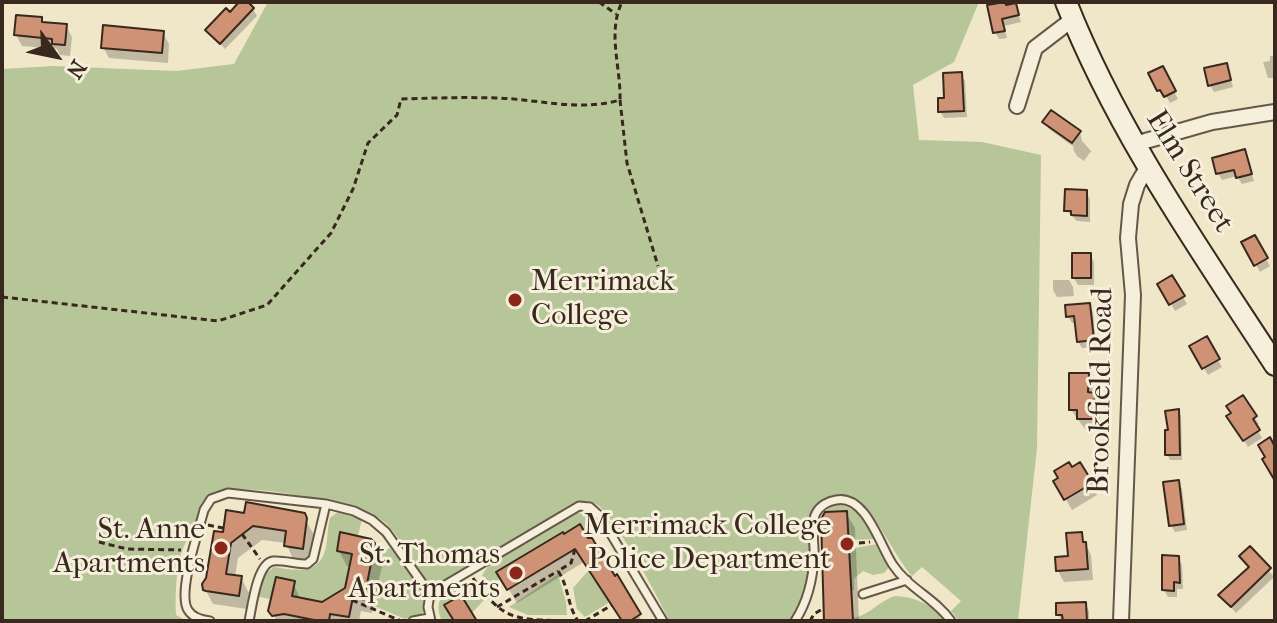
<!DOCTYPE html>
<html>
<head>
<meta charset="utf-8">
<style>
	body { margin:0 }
	#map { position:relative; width:1277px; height:623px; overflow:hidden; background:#f0e6c8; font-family:"IM FELL French Canon",serif }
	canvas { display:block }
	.frame { position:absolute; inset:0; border:4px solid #38281d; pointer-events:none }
	.north { position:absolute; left:16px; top:16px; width:80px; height:80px; -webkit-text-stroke:6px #f5efdb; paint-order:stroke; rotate:123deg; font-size:22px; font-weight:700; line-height:32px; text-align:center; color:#38281d }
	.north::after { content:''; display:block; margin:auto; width:28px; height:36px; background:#38281d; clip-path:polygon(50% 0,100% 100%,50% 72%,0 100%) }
</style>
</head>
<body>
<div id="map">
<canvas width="1277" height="623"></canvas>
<div class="frame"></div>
<div class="north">N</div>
</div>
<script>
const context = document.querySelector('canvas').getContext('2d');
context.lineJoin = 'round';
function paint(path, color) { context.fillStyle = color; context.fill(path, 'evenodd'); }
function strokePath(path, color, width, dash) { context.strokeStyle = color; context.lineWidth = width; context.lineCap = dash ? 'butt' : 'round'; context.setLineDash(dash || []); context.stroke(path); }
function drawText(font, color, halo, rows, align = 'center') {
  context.font = font + ' "IM FELL French Canon",serif'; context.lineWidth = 6; context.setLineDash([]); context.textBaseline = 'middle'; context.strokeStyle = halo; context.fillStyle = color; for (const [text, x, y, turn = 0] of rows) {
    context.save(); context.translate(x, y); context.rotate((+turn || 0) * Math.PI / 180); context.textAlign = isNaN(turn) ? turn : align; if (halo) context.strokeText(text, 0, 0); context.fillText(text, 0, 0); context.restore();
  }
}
const green = new Path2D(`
	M 268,2 L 979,2 L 954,62 L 913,85 L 919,140 L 982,142 L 1041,155 L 1037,448 L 1018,621 L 959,621 L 951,611 L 961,601 L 922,567 L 912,576 C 895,557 874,511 858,500 C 843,490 823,494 814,509 L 807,585 L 791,621 L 669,621 C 659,597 617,522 599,506 C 591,500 584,501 575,502 L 437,587 C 419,582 402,535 383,521 C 359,503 236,479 210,494 C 197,502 198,520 193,532 C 192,536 188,539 186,542 C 176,560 175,595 176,615 L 187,621 L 2,621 L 2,69 L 54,66 L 176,71 L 234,64 Z
	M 840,504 L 856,511 L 876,539 L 848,540 L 847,511 L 822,512 L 831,505 Z
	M 339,511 L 362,519 L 358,536 L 340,533 L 337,551 L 352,554 L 344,593 L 327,603 L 292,596 L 294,581 L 276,577 L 271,599 L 259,597 L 264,575 L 274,567 C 293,570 317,576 325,551 C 328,540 327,529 330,518 Z
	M 576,513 L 591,514 L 602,526 L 587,536 L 580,524 L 564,534 L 562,532 L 497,572 L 500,579 L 487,585 L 482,575 L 489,565 Z
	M 878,544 L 890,566 L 884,573 L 873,575 L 863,571 L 854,579 L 854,590 L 851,591 L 849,549 Z
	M 390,548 C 406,566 431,589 422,615 L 405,619 L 353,597 L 364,598 L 372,557 Z
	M 588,571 L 610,602 L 585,617 L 577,609 L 573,588 Z
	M 558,574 L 566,602 L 567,615 L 528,615 L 509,607 Z
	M 464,582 L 470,583 L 484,600 L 472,613 L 461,595 L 445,605 L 454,621 L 442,621 C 432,601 445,589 464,582 Z
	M 895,596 C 917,597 932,605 947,621 L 854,621 L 853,618 C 870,615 879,601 895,596 Z`);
const shadow = new Path2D(`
	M 242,2 L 253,9 L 257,16 L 225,49 L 207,30 L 230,15 Z
	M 1015,5 L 1021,22 L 1004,26 L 1007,38 L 999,39 L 995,32 L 1006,7 Z
	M 41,19 L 44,24 L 66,26 L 72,37 L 70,56 L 60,55 L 57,49 L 22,46 L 16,35 Z
	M 163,33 L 169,44 L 168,63 L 109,58 L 103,47 Z
	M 1270,56 L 1275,56 L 1275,78 L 1268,78 L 1263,62 L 1270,61 Z
	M 1226,65 L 1233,87 L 1214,92 L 1210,85 Z
	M 1162,69 L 1178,99 L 1170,103 L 1166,96 L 1163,97 L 1151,74 Z
	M 961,74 L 965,81 L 967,117 L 944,118 L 940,111 Z
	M 1045,122 L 1080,132 L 1082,141 L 1091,151 L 1084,161 L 1077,156 L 1073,149 L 1074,147 L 1049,129 Z
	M 1244,151 L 1254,181 L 1242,184 L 1237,176 L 1222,180 L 1218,173 Z
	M 1086,192 L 1090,199 L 1090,222 L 1077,221 L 1066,210 Z
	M 1254,237 L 1270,266 L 1260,272 L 1244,243 Z
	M 1090,255 L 1094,262 L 1094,285 L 1078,285 L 1074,278 Z
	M 1171,277 L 1187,304 L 1175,311 L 1160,284 Z
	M 1053,280 L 1069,280 L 1073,287 L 1074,296 L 1057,297 L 1053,290 Z
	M 1089,305 L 1093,312 L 1096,347 L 1082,348 L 1078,341 L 1077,323 L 1072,323 L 1068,316 Z
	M 1206,339 L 1222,367 L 1208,375 L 1192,347 Z
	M 1088,375 L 1100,405 L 1100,429 L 1085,429 L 1071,410 Z
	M 1242,398 L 1259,424 L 1255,426 L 1262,438 L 1248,447 L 1229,416 Z
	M 1178,411 L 1181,416 L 1182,460 L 1170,460 L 1167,454 Z
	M 1080,464 L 1097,495 L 1072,510 L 1056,482 Z
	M 1178,483 L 1182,489 L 1187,530 L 1175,532 L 1171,525 Z
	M 846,513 L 855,528 L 859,621 L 827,621 Z
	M 246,515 L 303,515 L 314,535 L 311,563 L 294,561 L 286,543 L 262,540 L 238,558 L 235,577 L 241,578 L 249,593 L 247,609 L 213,604 L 205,589 L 224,534 Z
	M 562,534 L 614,578 L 617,577 L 642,621 L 623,621 L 584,562 L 517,603 L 499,573 Z
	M 1081,534 L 1091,555 L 1093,580 L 1064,582 L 1058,571 L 1070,558 Z
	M 374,546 L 383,561 L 372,613 L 361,611 L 359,621 L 277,621 L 271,610 L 293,583 L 301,600 L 323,605 L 347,589 L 351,566 L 347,566 L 339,551 Z
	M 1250,549 L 1274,577 L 1236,613 L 1221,596 L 1251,568 Z
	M 1178,558 L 1182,565 L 1183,589 L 1177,589 L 1177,597 L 1168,597 L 1164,590 Z
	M 1085,604 L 1089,611 L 1089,621 L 1062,621 L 1058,615 Z`);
const building = new Path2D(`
	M 239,2 L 248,2 L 254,8 L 220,44 L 205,30 L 226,8 L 230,12 Z
	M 1005,2 L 1006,5 L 1016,3 L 1019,15 L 1002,19 L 1005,31 L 993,33 L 987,5 Z
	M 16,15 L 42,17 L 42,22 L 67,24 L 65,45 L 52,44 L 52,39 L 14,35 Z
	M 103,25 L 164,31 L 162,53 L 101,48 Z
	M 1227,63 L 1231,80 L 1208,86 L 1204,68 Z
	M 1163,66 L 1176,91 L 1164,97 L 1160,90 L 1157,91 L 1148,73 Z
	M 962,72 L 964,111 L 938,112 L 938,98 L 944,98 L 943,73 Z
	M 1051,110 L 1081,131 L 1072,143 L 1042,122 Z
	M 1245,149 L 1252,174 L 1236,178 L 1234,170 L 1216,174 L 1212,158 Z
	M 1065,189 L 1087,190 L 1087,216 L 1071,215 L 1071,211 L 1064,211 Z
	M 1255,235 L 1268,258 L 1254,266 L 1241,242 Z
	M 1072,253 L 1091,253 L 1091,278 L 1072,278 Z
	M 1172,275 L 1185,296 L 1169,305 L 1157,284 Z
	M 1090,303 L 1094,340 L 1077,342 L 1074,316 L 1066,317 L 1065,305 Z
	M 1207,336 L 1220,359 L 1202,369 L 1189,346 Z
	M 1069,373 L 1089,373 L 1088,392 L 1095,393 L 1094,419 L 1077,419 L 1077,410 L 1069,410 Z
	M 1243,395 L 1257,416 L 1253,419 L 1260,430 L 1243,441 L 1226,416 L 1231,413 L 1226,406 Z
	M 1179,409 L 1180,455 L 1165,455 L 1165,430 L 1168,430 L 1165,411 Z
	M 1270,437 L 1275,447 L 1275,481 L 1262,459 L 1265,457 L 1258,445 Z
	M 1069,462 L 1072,467 L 1080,462 L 1093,483 L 1064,500 L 1053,481 L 1058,478 L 1054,471 Z
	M 1179,480 L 1184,524 L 1169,526 L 1163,482 Z
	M 246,502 L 305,513 L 307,518 L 303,549 L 284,546 L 286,531 L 253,526 L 231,543 L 226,574 L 242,576 L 239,596 L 206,591 L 203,590 L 202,584 L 206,578 L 214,531 L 223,532 L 226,510 L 244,513 Z
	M 847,511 L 853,621 L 824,621 L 821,519 L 825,512 Z
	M 580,524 L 588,538 L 592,538 L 615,576 L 617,574 L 641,614 L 630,621 L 622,621 L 575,549 L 507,590 L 496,572 L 563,532 L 564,534 Z
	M 340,532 L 371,539 L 375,543 L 364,599 L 353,597 L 349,617 L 330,614 L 329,621 L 319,621 L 284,614 L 272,616 L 268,611 L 276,577 L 295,581 L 292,596 L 322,602 L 345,588 L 352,554 L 337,551 Z
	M 1082,532 L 1083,542 L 1086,542 L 1088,569 L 1056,571 L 1055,557 L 1068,556 L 1066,533 Z
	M 1250,546 L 1271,568 L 1231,607 L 1218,595 L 1249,567 L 1239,556 Z
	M 1162,555 L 1179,556 L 1180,583 L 1174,582 L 1174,591 L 1162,590 Z
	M 461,595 L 472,613 L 477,621 L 454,621 L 444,605 Z
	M 1086,602 L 1087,621 L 1063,621 L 1062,615 L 1056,615 L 1056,603 Z`);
const path = new Path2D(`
	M 599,2 L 616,14
	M 620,100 L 627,163 L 658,266
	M 2,297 L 218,321 L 267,305 L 331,233 L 353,189 L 368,143 L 397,115 L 401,99 C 433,98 464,97 496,98 C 538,99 578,112 620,100 C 621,67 607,33 622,2
	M 208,525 L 223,528
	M 242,534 L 260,559
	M 99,542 L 127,549 L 181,550
	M 849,544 L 870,542
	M 575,549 L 571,563 L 558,571 C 569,587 567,605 578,621
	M 473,578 C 503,621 515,619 564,621
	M 352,600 L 401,621
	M 497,607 L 558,571
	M 585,621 L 612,605
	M 810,621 L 814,614 L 824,608`);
const service = new Path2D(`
	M 430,594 L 579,506 L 590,507 L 600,516 L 663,621
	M 863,594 L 907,580
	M 210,621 C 202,620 192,617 188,610 C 177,593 199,530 204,510 L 211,499 L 228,493 L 326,504 L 354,511 L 372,520 L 386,532 L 430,594 L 428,607 L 431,621
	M 249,621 C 252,607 257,563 273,561 C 283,560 296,564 307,564 L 313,559 L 326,504
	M 413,621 L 429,618
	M 795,621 C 808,601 813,579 814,556 C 815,543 810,525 816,513 C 820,506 828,501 836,500 C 866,494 880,546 893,565 C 908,588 936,599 951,621`);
const minor = new Path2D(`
	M 1017,106 L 1035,48 L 1073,19
	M 1135,144 L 1212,122 L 1275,112
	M 1121,621 L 1133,295 L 1128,238 L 1131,204 L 1137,185 L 1148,166`);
const secondary = new Path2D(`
	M 1066,2 C 1117,132 1199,248 1275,365`);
const markers = [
	[515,300,8,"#8f2418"],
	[847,544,8,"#8f2418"],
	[221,548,8,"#8f2418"],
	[516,573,8,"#8f2418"]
];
const streetNames = [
	["Elm Street",1189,172,58],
	["Brookfield Road",1102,391,-89]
];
const poiNames = [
	["Merrimack",531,283,"left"],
	["College",531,317,"left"],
	["Merrimack College",831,527],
	["Police Department",831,561],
	["St. Anne",205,531],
	["Apartments",205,565],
	["St. Thomas",500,556],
	["Apartments",500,590]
];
paint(green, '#b7c698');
paint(shadow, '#0003');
paint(building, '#cf9274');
strokePath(building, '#38281d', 2);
strokePath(service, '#665848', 11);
strokePath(minor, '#665848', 18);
strokePath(secondary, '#38281d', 24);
strokePath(path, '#38281d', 3, [6, 4]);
strokePath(service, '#f5efdb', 7);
strokePath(minor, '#f5efdb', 14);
strokePath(secondary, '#f5efdb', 20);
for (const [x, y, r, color] of markers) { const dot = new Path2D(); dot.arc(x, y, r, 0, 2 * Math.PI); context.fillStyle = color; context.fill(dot); strokePath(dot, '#f5efdb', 3); }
drawText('30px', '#38281d', '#f5efdb', streetNames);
drawText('30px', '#38281d', '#f5efdb', poiNames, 'right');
</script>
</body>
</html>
